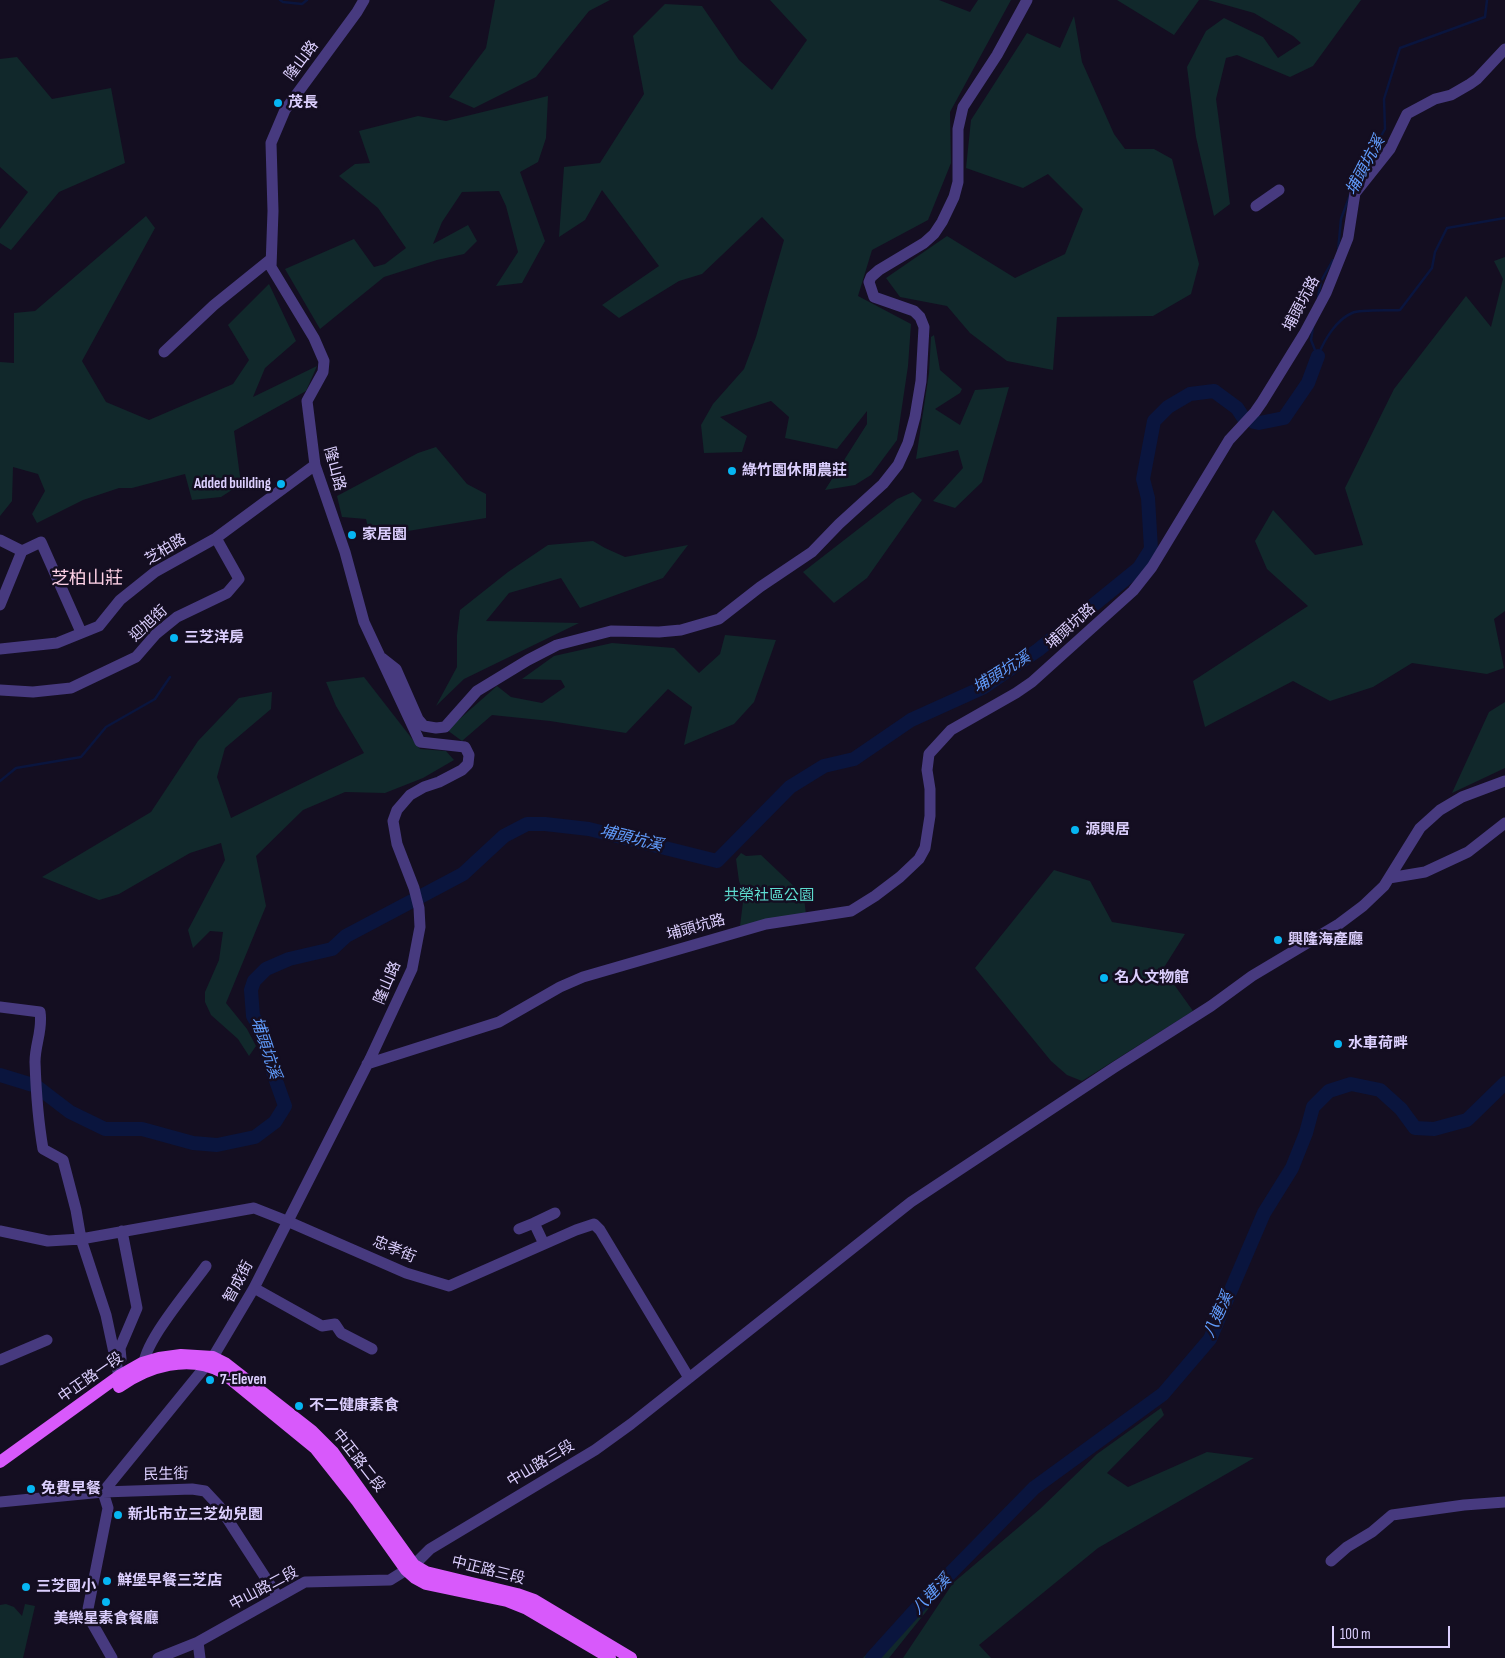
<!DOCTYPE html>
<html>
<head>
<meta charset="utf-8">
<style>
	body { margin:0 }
	#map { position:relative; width:1505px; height:1658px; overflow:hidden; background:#140e21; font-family:"Sofia Sans Condensed",sans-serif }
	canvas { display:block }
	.scale { position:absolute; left:1332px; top:1626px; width:118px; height:22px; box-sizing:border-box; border:2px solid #dccffe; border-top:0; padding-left:6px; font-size:15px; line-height:18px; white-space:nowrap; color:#dccffe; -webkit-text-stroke:4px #140e21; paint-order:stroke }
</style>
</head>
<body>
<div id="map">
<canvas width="1505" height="1658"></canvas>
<div class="scale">100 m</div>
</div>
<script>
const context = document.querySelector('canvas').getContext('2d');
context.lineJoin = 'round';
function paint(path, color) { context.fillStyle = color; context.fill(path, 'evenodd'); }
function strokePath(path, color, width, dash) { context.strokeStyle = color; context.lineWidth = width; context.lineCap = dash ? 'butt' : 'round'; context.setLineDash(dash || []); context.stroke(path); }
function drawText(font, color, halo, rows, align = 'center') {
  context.font = font + ' "Sofia Sans Condensed","Noto Sans TC",sans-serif'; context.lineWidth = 5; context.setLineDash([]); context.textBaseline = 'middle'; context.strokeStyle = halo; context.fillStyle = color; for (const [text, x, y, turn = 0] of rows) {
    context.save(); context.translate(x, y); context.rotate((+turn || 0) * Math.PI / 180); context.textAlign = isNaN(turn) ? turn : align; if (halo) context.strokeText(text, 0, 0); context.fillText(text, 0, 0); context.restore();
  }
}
const green = new Path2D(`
	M 495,0 L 610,0 L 589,11 L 536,77 L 474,108 L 449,97 L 486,48 Z
	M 770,0 L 939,0 L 970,12 L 978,0 L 1011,0 L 950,112 L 951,163 L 928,220 L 872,250 L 858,296 L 911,324 L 908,366 L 897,440 L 871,475 L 855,485 L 825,490 L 867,424 L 867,411 L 837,449 L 785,438 L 789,417 L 771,401 L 720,417 L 747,436 L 742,452 L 704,453 L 701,425 L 713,404 L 744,369 L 756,337 L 784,240 L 762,217 L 702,274 L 679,281 L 619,318 L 602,305 L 659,266 L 602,190 L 585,220 L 559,237 L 564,167 L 600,163 L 644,94 L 633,36 L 665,4 L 702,6 L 739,60 L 772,90 L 807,40 Z
	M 1117,0 L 1199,0 L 1174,35 Z
	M 1208,0 L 1361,0 L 1313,66 L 1290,77 L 1237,55 L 1226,58 L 1216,99 L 1230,204 L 1214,216 L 1196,137 L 1187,67 L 1206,31 L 1224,18 L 1263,37 L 1278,58 L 1301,43 L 1293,36 L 1254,13 Z
	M 1074,16 L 1082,62 L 1114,134 L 1125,149 L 1154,149 L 1172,159 L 1199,264 L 1191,294 L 1153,316 L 1057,317 L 1053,370 L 1007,361 L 970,333 L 947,306 L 900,297 L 886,278 L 947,236 L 1015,278 L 1065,254 L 1083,209 L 1048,174 L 1023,188 L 966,168 L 971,120 L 1027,33 L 1060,48 Z
	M 17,57 L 52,99 L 111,88 L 125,163 L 59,192 L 11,250 L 0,243 L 0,229 L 28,192 L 0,167 L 0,59 Z
	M 548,96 L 546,138 L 538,162 L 520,172 L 545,241 L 522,283 L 496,286 L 518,252 L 506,206 L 499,191 L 462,192 L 442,222 L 433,244 L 468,225 L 477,241 L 464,254 L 437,260 L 384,277 L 320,329 L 285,269 L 354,239 L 374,267 L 385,264 L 406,248 L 378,208 L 339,176 L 355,164 L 370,163 L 359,131 L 418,116 L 446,121 Z
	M 146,216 L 155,228 L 82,361 L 106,402 L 149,420 L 233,384 L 249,360 L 228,325 L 269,284 L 296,341 L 265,368 L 253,397 L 317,366 L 306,391 L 234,431 L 241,484 L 221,497 L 192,500 L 185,474 L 132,488 L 119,488 L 83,500 L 37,523 L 32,514 L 45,491 L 38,474 L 13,467 L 12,501 L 0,516 L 0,362 L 14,363 L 14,313 L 35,311 Z
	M 1505,257 L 1505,611 L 1494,619 L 1504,668 L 1487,674 L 1412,663 L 1373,687 L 1330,701 L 1293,681 L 1205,727 L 1193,681 L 1308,606 L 1267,569 L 1255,541 L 1273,510 L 1315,555 L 1363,545 L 1345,488 L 1394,389 L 1466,296 L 1491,327 L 1503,279 L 1494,261 Z
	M 934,335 L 940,370 L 962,389 L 960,393 L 935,409 L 960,425 L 975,390 L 1009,387 L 982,482 L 955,508 L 933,501 L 963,468 L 958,450 L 916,459 L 929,373 L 931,337 Z
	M 436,447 L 467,484 L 486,494 L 486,518 L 402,532 L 371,541 L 366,519 L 342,517 L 337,496 L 418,453 Z
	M 913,492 L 922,500 L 867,578 L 834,603 L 803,572 L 897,499 Z
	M 593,541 L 605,548 L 625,557 L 688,545 L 663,578 L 580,608 L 561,578 L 509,593 L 486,621 L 579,623 L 464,679 L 436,706 L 457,667 L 457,635 L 460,610 L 508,572 L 548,545 Z
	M 725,635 L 776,640 L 754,702 L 734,724 L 684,745 L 692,707 L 668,689 L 626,733 L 550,721 L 492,715 L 462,741 L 447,730 L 497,686 L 511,697 L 542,703 L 565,687 L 561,680 L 522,679 L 554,656 L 612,643 L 674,648 L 699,673 L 720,654 Z
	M 364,677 L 420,749 L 446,751 L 454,760 L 423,778 L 385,793 L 345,792 L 303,810 L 256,856 L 266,906 L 226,1003 L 247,1029 L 256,1046 L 249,1056 L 238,1039 L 211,1015 L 205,1002 L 205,992 L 219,960 L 223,932 L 210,931 L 193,948 L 188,930 L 225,860 L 221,843 L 190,853 L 119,894 L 99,900 L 42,877 L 151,812 L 198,741 L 239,698 L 272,692 L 271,709 L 225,748 L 217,777 L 231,818 L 364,753 L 336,706 L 326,682 Z
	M 1505,702 L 1505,768 L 1452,793 L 1489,712 Z
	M 741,853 L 746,856 L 761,855 L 799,891 L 804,897 L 806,915 L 740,926 L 744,894 L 739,881 L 736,859 Z
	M 1054,870 L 1090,881 L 1112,922 L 1185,934 L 1163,969 L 1193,1011 L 1082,1081 L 1067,1075 L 1051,1061 L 975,968 Z
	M 1161,1408 L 1164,1415 L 1107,1473 L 1128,1487 L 1207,1452 L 1254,1458 L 1098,1548 L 979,1645 L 991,1658 L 903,1658 L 953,1583 L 1040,1509 L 1097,1454 Z
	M 920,1597 L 929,1608 L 889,1658 L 863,1658 Z
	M 6,1604 L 14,1607 L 22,1616 L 25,1604 L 35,1606 L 23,1658 L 0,1658 L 0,1605 Z`);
const stream = new Path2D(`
	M 280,0 L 283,2 L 302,4 L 307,0
	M 1352,188 L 1385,129 L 1384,99 L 1400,48 L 1485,17 L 1487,0
	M 1338,251 L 1341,219 L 1350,195
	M 1318,297 L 1321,281 L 1333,260
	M 1313,327 L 1311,340 L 1317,355
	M 1318,356 C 1324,340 1336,320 1352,313 C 1361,309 1389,311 1400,310 L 1432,268 L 1435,252 L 1447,228 L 1505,218
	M 0,781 L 16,768 L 81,757 L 106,727 L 155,699 L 170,677`);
const river = new Path2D(`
	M 1254,422 L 1259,423 L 1284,418 L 1308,383 L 1318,356
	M 0,1075 L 36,1086 L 70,1112 L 105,1129 L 142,1129 L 193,1143 L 217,1145 L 255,1137 L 275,1122 L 285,1106 L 269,1061 L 263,1033 L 253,1016 L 251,990 L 254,981 L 266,969 L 289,959 L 332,949 L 346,936 L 463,874 L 504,836 L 527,824 L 545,824 L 589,829 L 717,861 L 790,787 L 824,766 L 854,759 L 911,720 L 984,687 L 1038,650 L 1139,568 L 1151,549 L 1148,498 L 1143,479 L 1154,421 L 1168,407 L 1190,394 L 1214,391 L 1237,408 L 1245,420
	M 872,1658 L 928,1596 L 1034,1488 L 1163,1394 L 1210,1339 L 1264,1213 L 1292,1168 L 1306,1133 L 1313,1107 L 1329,1091 L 1351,1084 L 1380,1090 L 1401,1109 L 1415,1128 L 1434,1129 L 1467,1120 L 1505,1083`);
const minor = new Path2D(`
	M 1256,206 L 1279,190
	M 164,352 L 214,305 L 271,259
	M 0,540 L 22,551
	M 22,551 L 41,542 L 81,632
	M 0,605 L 22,551
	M 0,649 L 57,643 L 99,626 L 120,600 L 155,572 L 216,538 L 315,465
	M 382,658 L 396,669 L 418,719 L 424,726 L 436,728 L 445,727 L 477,691 L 528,660 L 557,645 L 611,631 L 659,632 L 681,630 L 719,619 L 760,587 L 812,552 L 839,524 L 883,484 L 898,465 L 908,443 L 915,417 L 921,381 L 924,327 L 920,317 L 914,311 L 874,297 L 869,282 L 871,277 L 879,270 L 924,243 L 934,234 L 942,222 L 954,197 L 958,182 L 958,129 L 963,107 L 997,55 L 1027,0
	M 0,690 L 33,692 L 71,688 L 136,657 L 156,634 L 177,617 L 227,593 L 239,579 L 216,538
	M 1389,878 L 1425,872 L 1468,852 L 1505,823
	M 0,1007 L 40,1012 C 43,1030 35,1044 35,1062 C 36,1091 38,1120 43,1149 L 63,1160 L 76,1210 L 81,1239 L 106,1315 L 119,1376
	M 367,1064 L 499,1022 L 560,987 L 583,977 L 766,924 L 851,911 L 875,896 L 900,877 L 919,859 L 925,848 L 930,816 L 930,789 L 927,770 L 929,754 L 951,730 L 1016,693 L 1032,682 L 1133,591 L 1152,567 L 1229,440 L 1255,412 L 1262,402 L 1304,334 L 1326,293 L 1348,238 L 1355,193 L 1390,149 L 1407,114 L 1435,99 L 1451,95 L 1470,84 L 1477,79 L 1505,49
	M 534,1223 L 555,1213
	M 519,1229 L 534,1223 L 544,1244
	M 0,1231 L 48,1241 L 81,1239 L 254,1208 L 287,1221 L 406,1273 L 449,1286 L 576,1230 L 594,1224 L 600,1230 L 689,1378
	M 254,1288 L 322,1326 L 335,1324 L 341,1333 L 372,1349
	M 121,1359 L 120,1348 L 137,1308 L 122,1231
	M 0,1360 L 47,1340
	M 144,1370 C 138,1348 192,1286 206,1266
	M 103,1492 L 213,1357 L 254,1288 L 370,1059 L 412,969 L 420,927 L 419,908 L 414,888 L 397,844 L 393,821 L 397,810 L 410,795 L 424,787 L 439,782 L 462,770 L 468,764 L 469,755 L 465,747 L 420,742 L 364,622 L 345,552 L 315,465 L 307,401 L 323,372 L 324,361 L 314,338 L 271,267 L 273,211 L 271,143 L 285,110 L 357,12 L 364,0
	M 103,1492 L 108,1508 L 87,1614 L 112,1658
	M 0,1502 L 103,1492 L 192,1489 L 205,1491 L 219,1506 L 278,1597
	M 1331,1561 L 1347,1547 L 1372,1532 L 1392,1515 L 1464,1505 L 1505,1502
	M 198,1642 L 200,1658
	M 158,1658 L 198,1642 L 305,1582 L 390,1580 L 414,1565 L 430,1549 L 595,1450 L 631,1424 L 911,1202 L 1115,1067 L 1211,1006 L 1252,976 L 1339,924 L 1363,906 L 1384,886 L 1420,828 L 1440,810 L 1462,797 L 1505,781`);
const major = new Path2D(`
	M 119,1387 C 148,1366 189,1354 222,1372 L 315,1448 L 357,1501 L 406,1570 L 415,1578 L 426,1584 L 507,1601 L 527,1609 L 610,1658
	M 0,1462 L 119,1376 L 142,1363 L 159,1358 L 181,1355 L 213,1357 L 225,1363 L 312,1431 L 333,1452 L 414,1565 L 426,1572 L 517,1594 L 534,1600 L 631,1658`);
const markers = [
	[278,103,5,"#06b6f3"],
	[732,471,5,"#06b6f3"],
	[281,484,5,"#06b6f3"],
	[352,535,5,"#06b6f3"],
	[174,638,5,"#06b6f3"],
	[1075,830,5,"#06b6f3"],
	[1278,940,5,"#06b6f3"],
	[1104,978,5,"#06b6f3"],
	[1338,1044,5,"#06b6f3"],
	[210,1380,5,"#06b6f3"],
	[299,1406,5,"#06b6f3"],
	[31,1489,5,"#06b6f3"],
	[118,1515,5,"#06b6f3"],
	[107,1581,5,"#06b6f3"],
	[26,1587,5,"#06b6f3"],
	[106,1602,5,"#06b6f3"]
];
const streetNames = [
	["隆山路",302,61,-53],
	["埔頭坑路",1302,304,-62],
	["隆山路",334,469,75],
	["芝柏路",166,550,-31],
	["迎旭街",149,624,-43],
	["埔頭坑路",1071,627,-42],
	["埔頭坑路",696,928,-16],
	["隆山路",388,983,-67],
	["忠孝街",394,1250,23],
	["智成街",239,1282,-62],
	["中正路一段",91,1378,-35],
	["中正路二段",358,1461,52],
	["中山路三段",541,1464,-31],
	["民生街",166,1475,-1],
	["中正路三段",488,1571,14],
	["中山路二段",264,1589,-28]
];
const poiNames = [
	["茂長",288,103],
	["綠竹園休閒農莊",742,471],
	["Added building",271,484,"right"],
	["家居園",362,535],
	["三芝洋房",184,638],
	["源興居",1085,830],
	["興隆海產廳",1288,940],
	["名人文物館",1114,978],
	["水車荷畔",1348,1044],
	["7-Eleven",220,1380],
	["不二健康素食",309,1406],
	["免費早餐",41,1489],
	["新北市立三芝幼兒園",128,1515],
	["鮮堡早餐三芝店",117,1581],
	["三芝國小",36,1587],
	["美樂星素食餐廳",106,1619,"center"]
];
const parkNames = [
	["共榮社區公園",769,896]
];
const waterNames = [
	["埔頭坑溪",1366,166,-62],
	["埔頭坑溪",1002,673,-32],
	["埔頭坑溪",631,839,14],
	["埔頭坑溪",265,1048,72],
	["八連溪",1219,1315,-65],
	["八連溪",932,1595,-46]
];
const quarterNames = [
	["芝柏山莊",87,579]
];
paint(green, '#11282b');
strokePath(stream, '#0a153e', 2.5);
strokePath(river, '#0a153e', 14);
strokePath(minor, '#473a7f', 11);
strokePath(major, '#d859fb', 12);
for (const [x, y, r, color] of markers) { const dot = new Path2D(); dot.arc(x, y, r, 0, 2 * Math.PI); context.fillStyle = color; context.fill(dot); strokePath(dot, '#140e21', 2); }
drawText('15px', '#dccffe', '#140e21', streetNames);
drawText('bold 15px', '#dccffe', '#140e21', poiNames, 'left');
drawText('15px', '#5ddcd0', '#140e21', parkNames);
drawText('italic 16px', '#609bfb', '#140e21', waterNames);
drawText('18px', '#fed1e6', '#140e21', quarterNames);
</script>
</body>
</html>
